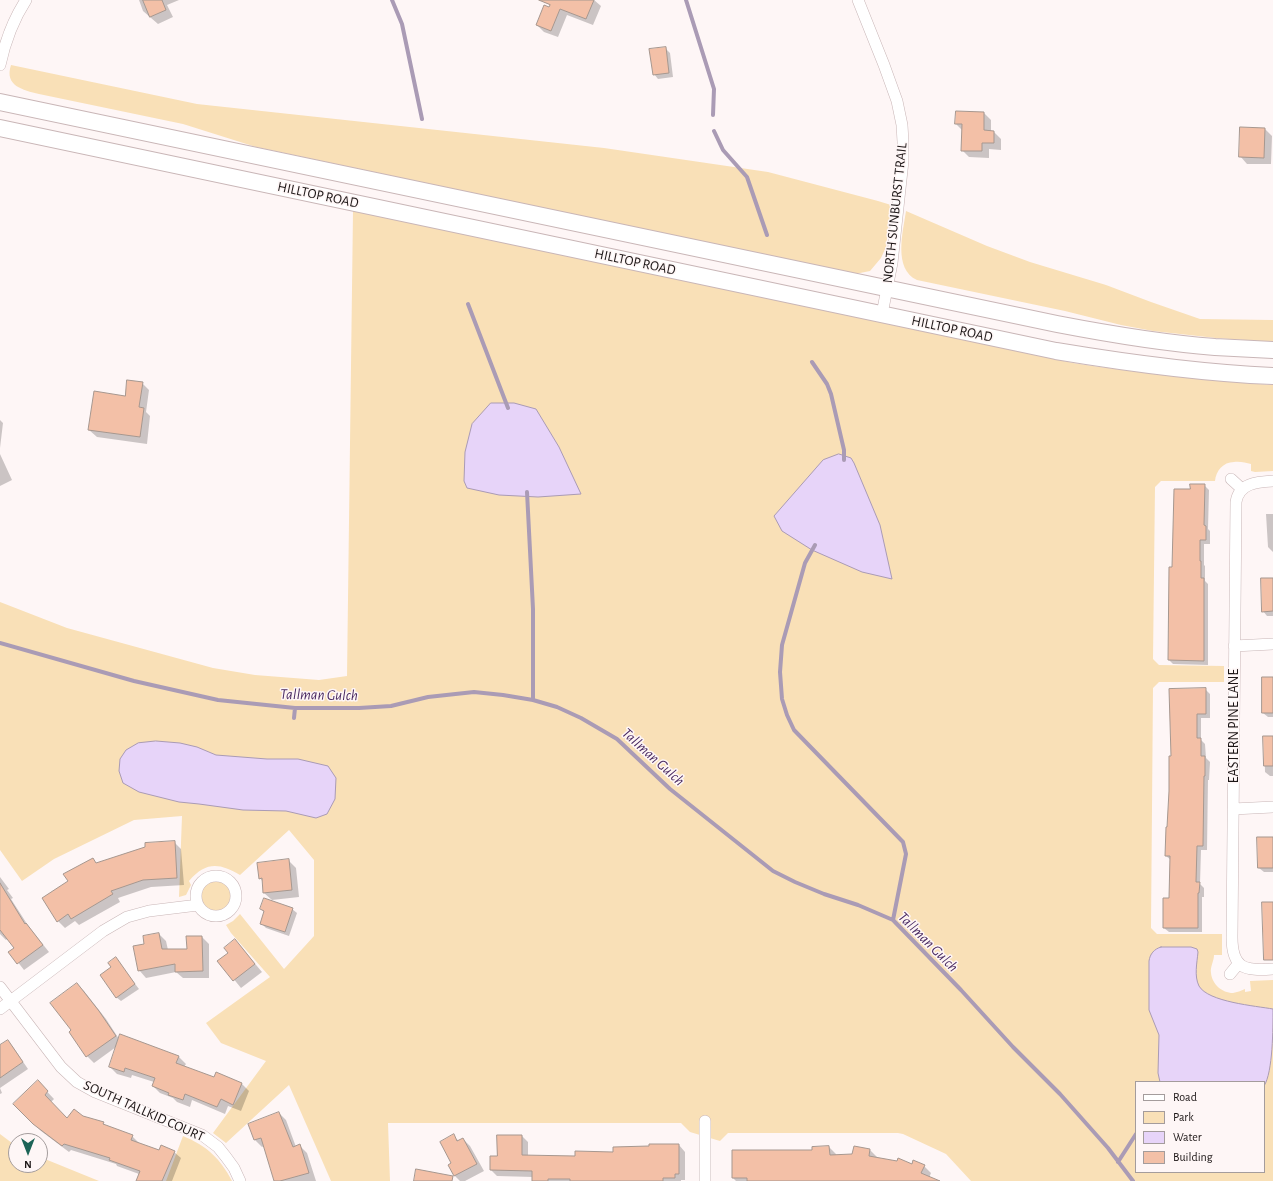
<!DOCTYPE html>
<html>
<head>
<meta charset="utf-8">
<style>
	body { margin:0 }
	#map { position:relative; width:1273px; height:1181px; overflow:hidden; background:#fef6f6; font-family:"Alegreya Sans",sans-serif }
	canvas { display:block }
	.legend { position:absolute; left:1135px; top:1081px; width:130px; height:92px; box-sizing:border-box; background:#fef6f6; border:1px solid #a49c9c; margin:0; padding:5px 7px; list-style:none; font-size:12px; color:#1c1616 }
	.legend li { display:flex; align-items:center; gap:8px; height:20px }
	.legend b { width:20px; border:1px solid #a49c9c }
	.north { position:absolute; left:8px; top:1133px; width:40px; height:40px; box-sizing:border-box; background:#fef6f6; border:1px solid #a49c9c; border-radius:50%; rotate:180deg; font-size:11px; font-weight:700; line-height:16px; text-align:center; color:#1c1616 }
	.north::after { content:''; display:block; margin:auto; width:14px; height:18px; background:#1c6457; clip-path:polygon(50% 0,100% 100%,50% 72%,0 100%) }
</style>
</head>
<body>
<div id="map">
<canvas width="1273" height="1181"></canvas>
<ul class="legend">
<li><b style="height:5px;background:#fff"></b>Road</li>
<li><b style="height:11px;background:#f9e0b7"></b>Park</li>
<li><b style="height:11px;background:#e7d4f9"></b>Water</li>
<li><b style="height:11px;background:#f3c0a7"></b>Building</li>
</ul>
<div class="north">N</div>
</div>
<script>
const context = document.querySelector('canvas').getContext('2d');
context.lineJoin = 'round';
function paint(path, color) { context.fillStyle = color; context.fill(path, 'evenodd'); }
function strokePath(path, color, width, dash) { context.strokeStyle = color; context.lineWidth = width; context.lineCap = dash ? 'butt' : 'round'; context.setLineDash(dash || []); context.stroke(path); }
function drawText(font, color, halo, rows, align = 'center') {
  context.font = font + ' "Alegreya Sans",sans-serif'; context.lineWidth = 3; context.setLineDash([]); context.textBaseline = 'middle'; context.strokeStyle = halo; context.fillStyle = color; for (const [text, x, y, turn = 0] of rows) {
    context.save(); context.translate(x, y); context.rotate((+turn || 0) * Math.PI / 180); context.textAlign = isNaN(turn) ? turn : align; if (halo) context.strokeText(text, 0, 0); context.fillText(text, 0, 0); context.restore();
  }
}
const green = new Path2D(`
	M 11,65 L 197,104 L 604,148 L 768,172 L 878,201 L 891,205 L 886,247 L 881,258 L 870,271 L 855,274 L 256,147 L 183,124 L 39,94 C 23,90 4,86 11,65 Z
	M 353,211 L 1073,363 C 1140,373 1206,381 1273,385 L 1273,471 L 1255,472 L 1251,471 L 1251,464 C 1246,463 1240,461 1234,462 C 1223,462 1216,471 1215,481 L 1161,481 L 1155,487 L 1153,659 L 1159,665 L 1224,666 L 1224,682 L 1159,682 L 1153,688 L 1151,928 L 1157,934 L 1222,934 L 1222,955 L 1214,955 C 1214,961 1210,967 1211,973 C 1212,984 1222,993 1233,993 C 1237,992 1241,991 1245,989 L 1245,992 L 1251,991 L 1250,981 L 1273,980 L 1273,1181 L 971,1181 L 946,1154 L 903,1134 L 898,1133 L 728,1133 L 720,1141 L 690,1132 L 681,1123 L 388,1123 L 390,1181 L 331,1181 L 289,1085 L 226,1143 L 213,1133 L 266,1061 L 221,1043 L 206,1023 L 270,977 L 231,933 L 226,925 L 233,921 L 240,914 L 284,969 L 314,936 L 314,860 L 289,830 L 240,875 C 220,863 206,861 189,881 L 191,885 L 186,895 L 179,897 L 182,816 L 134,820 L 54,859 L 22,881 L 0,850 L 0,602 L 67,628 L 213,668 L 255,675 L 319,680 L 347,676 ZM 1136,1082 L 1264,1082 L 1264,1172 L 1136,1172 Z
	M 906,211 L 987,246 L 1030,262 L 1106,285 L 1151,302 L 1200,319 L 1273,320 L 1273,342 L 1216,338 L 1153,331 L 1121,325 L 1065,311 L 917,280 C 893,269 903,232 906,211 Z
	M201 896a15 15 0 1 1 30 0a15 15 0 1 1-30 0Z
	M 0,1134 L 16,1146 L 16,1165 L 40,1165 L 40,1157 L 99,1181 L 0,1181 Z
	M 183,1136 C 207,1146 220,1158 232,1181 L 166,1181 Z`);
const water = new Path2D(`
	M 491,403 L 514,403 L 536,409 L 559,447 L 581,494 L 538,497 L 499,495 L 467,488 L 464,481 L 465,452 L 472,424 Z
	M 839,454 L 851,458 L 854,463 L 880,525 L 892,579 L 862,572 L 812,550 L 782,531 L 774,516 L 823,460 Z
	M 156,741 L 180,743 L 197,747 L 216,755 L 267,759 L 298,759 L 328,766 L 336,778 L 335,799 L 327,814 L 316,818 L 286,811 L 243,810 L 199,804 L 179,802 L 139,792 L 123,783 L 119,771 L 120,759 L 126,750 L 138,743 Z
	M 1161,947 L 1191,947 L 1197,949 L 1198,952 C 1197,963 1194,976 1199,986 C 1208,1002 1256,1006 1273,1009 C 1273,1028 1273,1072 1264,1086 L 1264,1082 L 1160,1082 L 1158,1073 L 1159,1035 L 1149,1010 L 1149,961 C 1150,954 1154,949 1161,947 Z`);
const shadow = new Path2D(`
	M 139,0 L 179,0 L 167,5 L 173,17 L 158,24 L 143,11 Z
	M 552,0 L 594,0 L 601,6 L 593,25 L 567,15 L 558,37 L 544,32 L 537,25 L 549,8 Z
	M 665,48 L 670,53 L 673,77 L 658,79 L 654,74 Z
	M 984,113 L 991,120 L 991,131 L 994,132 L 1001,139 L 1001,150 L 989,149 L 989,158 L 969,157 L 962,150 L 962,130 L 956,124 Z
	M 1265,129 L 1272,136 L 1271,164 L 1247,164 L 1240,156 Z
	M 142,383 L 149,390 L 146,412 L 150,416 L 147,444 L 97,437 L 89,430 Z
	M 0,420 L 3,423 L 0,448 Z
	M 0,454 L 12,480 L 0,486 Z
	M 1204,485 L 1209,490 L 1208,529 L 1210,531 L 1210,544 L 1204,544 L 1204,565 L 1205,566 L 1205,581 L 1208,584 L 1208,665 L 1173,664 L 1169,660 L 1173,568 L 1191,490 Z
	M 1266,514 L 1273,514 L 1273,552 L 1268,547 Z
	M 1273,579 L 1273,616 L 1267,616 L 1263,611 Z
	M 1273,678 L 1273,717 L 1268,717 L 1263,713 Z
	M 1205,689 L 1210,694 L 1210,718 L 1201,718 L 1201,740 L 1205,744 L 1206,758 L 1210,762 L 1209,780 L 1208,780 L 1207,850 L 1201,850 L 1200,884 L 1204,888 L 1204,897 L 1202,897 L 1202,932 L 1169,932 L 1164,928 L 1170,899 L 1171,860 L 1166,856 L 1172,757 Z
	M 1264,737 L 1273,737 L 1273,776 L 1270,776 L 1265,772 Z
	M 1273,838 L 1273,872 L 1264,872 L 1259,868 Z
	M 174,842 L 181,849 L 184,885 L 151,887 L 118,898 L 120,902 L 79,925 L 75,921 L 65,928 L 58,921 L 69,882 L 92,859 L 97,864 Z
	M 288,860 L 296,868 L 299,897 L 272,900 L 264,893 L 263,882 L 260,878 Z
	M 0,877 L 9,889 L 7,890 L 13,898 L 11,899 L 29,927 L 49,952 L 24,970 L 10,952 L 15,948 L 8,938 L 6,940 L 0,934 Z
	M 261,909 L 292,909 L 297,913 L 289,936 L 266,928 L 261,923 L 265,913 Z
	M 159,934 L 166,941 L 168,950 L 188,950 L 202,937 L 209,944 L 209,978 L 183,978 L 176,972 L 146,978 L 139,970 L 145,945 Z
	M 235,940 L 262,972 L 241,988 L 219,961 L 229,953 Z
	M 116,959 L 139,989 L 121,1001 L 116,997 L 112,968 Z
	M 77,984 L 84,991 L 106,1019 L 119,1039 L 179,1057 L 186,1064 L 184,1067 L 215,1079 L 217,1073 L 242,1084 L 249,1091 L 241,1111 L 228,1106 L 225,1114 L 192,1100 L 190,1107 L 177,1102 L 173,1098 L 160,1093 L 153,1086 L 154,1082 L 132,1075 L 131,1078 L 117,1074 L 110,1067 L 116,1047 L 94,1063 L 87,1056 L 72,1030 Z
	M 8,1042 L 13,1047 L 28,1069 L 0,1088 L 2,1093 L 0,1094 L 0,1047 Z
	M 38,1082 L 54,1099 L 51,1102 L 67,1119 L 83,1117 L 103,1123 L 106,1126 L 132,1136 L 139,1143 L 138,1144 L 160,1152 L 174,1152 L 181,1158 L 172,1181 L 139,1181 L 139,1174 L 117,1166 L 116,1164 L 71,1150 L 69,1152 L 41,1131 L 14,1104 Z
	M 279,1113 L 286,1120 L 296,1147 L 300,1146 L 307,1153 L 316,1181 L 275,1181 L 264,1146 L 262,1147 L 255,1140 L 249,1125 Z
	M 453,1136 L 459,1141 L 463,1139 L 470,1146 L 484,1171 L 465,1181 L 460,1181 L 455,1176 L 449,1165 L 453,1163 Z
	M 522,1136 L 528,1142 L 528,1156 L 576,1157 L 679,1145 L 685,1152 L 685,1180 L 681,1180 L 681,1181 L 533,1181 L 533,1177 L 497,1176 L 491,1170 L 498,1157 Z
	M 829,1147 L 836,1154 L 836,1156 L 853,1155 L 870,1150 L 877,1157 L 876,1159 L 912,1165 L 924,1166 L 931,1173 L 929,1178 L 931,1181 L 736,1181 L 733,1178 L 813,1151 Z`);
const stream = new Path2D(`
	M 392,0 L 402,24 L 422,119
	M 686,0 L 714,89 L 713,115
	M 714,131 L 723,150 L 747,177 L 767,235
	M 468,304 L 508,408
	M 812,362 L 827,384 L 831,394 L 844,450 L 844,460
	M 527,492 L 533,609 L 533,700
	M 815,545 L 805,563 L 782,645 L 780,672 L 782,699 L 787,715 L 794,730 L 903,842 L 906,854 L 893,920
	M 0,643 L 134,681 L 218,700 L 295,708 L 359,708 L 391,706 L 428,697 L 474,692 L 503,695 L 533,700 L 557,707 L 581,718 L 617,739 L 670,789 L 773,871 L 795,882 L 824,894 L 858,905 L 893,920 L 961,990 L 1013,1047 L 1060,1094 L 1108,1148 L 1133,1181
	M 294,718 L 295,708
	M 1118,1162 L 1136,1134`);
const building = new Path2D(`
	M 143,0 L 162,0 L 166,10 L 150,17 Z
	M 539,0 L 594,0 L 586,19 L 560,9 L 551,31 L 536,25 L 544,5 L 549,7 L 550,5 Z
	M 666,47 L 669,73 L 653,75 L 649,49 Z
	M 956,111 L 984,112 L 984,130 L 994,131 L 994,143 L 982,143 L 982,151 L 961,151 L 962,124 L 955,124 Z
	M 1240,127 L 1265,128 L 1264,158 L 1239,157 Z
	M 127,380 L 143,382 L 139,407 L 144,408 L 140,437 L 88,430 L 94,391 L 125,396 Z
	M 1190,484 L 1205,484 L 1204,525 L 1206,526 L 1206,540 L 1200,540 L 1200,561 L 1201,561 L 1201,578 L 1204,578 L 1204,661 L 1168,660 L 1169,567 L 1172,567 L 1174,489 L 1190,489 Z
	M 1261,578 L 1273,578 L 1273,611 L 1262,612 Z
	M 1262,677 L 1273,677 L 1273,713 L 1262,713 Z
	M 1206,688 L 1206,714 L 1197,714 L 1197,738 L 1201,738 L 1201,756 L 1205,756 L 1205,776 L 1204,776 L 1203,846 L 1197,846 L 1196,882 L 1200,882 L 1199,893 L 1198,893 L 1198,928 L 1163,928 L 1163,898 L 1169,898 L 1170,856 L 1165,856 L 1166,827 L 1167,827 L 1169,791 L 1169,756 L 1171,756 L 1169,689 Z
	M 1263,736 L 1273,736 L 1273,766 L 1264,766 Z
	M 1257,837 L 1273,837 L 1273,868 L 1258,868 Z
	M 175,841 L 177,878 L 143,880 L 111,891 L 113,894 L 71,919 L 68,914 L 57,922 L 42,898 L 68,881 L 63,874 L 93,858 L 96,863 L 145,847 L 145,843 Z
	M 289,859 L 292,890 L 263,893 L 262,878 L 259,879 L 257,863 Z
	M 0,883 L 25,924 L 26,923 L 43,945 L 17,964 L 8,952 L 14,948 L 0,930 Z
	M 264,898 L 293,908 L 285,932 L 260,924 L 264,911 L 260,909 Z
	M 1262,902 L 1273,902 L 1273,960 L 1264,960 Z
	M 159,933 L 162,949 L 187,949 L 186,936 L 202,936 L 203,971 L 175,972 L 175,964 L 138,971 L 133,946 L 144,944 L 143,936 Z
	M 235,939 L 255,964 L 233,981 L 217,961 L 228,953 L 224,948 Z
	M 116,957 L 135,984 L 116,998 L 100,975 L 111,967 L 108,963 Z
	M 77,983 L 99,1011 L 116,1036 L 86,1057 L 69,1032 L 71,1030 L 50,1003 Z
	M 120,1034 L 179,1056 L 176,1063 L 214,1077 L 216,1072 L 242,1083 L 233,1105 L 221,1099 L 217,1107 L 185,1094 L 183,1100 L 168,1095 L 169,1093 L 152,1086 L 155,1078 L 125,1068 L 124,1072 L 109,1067 Z
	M 8,1040 L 23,1062 L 0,1078 L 0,1045 Z
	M 38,1080 L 48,1091 L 45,1095 L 67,1118 L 74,1109 L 83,1116 L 104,1122 L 103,1124 L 133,1135 L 131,1140 L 159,1150 L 161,1145 L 175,1151 L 162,1181 L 136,1181 L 140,1171 L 109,1160 L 110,1158 L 64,1144 L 62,1146 L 33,1124 L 13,1104 Z
	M 279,1112 L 293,1147 L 300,1144 L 309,1173 L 280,1181 L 274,1181 L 261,1138 L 254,1140 L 248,1124 Z
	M 454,1134 L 457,1141 L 463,1138 L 477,1164 L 454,1176 L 448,1165 L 451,1163 L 440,1142 Z
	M 497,1135 L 522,1135 L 522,1155 L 575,1156 L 575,1151 L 613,1152 L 613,1147 L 649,1146 L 649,1144 L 679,1144 L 679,1174 L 675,1174 L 675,1178 L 663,1178 L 663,1181 L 570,1181 L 570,1179 L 548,1179 L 548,1181 L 532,1181 L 532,1171 L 490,1170 L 490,1156 L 497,1156 Z
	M 829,1146 L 830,1155 L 852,1154 L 854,1146 L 870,1149 L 869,1156 L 897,1161 L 898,1158 L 912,1164 L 913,1160 L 925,1165 L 921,1173 L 940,1181 L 747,1181 L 747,1178 L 732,1178 L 732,1150 L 812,1150 L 812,1147 Z
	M 416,1169 L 453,1176 L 452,1181 L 414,1181 Z`);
const minor = new Path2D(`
	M 858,0 L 884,65 L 897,101 L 902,125 L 903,142 L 903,161 L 892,263 L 882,314
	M 0,65 C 5,42 13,20 26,0
	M 1231,479 L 1242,489
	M 1273,481 C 1257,482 1239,483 1236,502 L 1232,937 C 1232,969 1245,971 1273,969
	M 1234,646 L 1273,644
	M 1233,809 L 1273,807
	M196 896a20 20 0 1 1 40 0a20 20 0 1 1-40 0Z
	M 1230,974 L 1239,963
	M 0,987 L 61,1067 L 77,1082 L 95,1092 L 202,1135 L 218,1147 L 226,1157 L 234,1168 L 240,1181
	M 0,1009 L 103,931 L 127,917 L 149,911 L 198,905
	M 705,1121 L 705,1181`);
const secondary = new Path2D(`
	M 0,102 L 1057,324 C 1109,334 1162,343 1215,347 C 1234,348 1254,349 1273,350
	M 0,128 L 1056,351 C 1128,363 1200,373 1273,376`);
const streetNames = [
	["HILLTOP ROAD",318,195,12],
	["NORTH SUNBURST TRAIL",895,213,-84],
	["HILLTOP ROAD",635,262,12],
	["HILLTOP ROAD",952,329,12],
	["EASTERN PINE LANE",1234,726,-90],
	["SOUTH TALLKID COURT",144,1111,24]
];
const waterNames = [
	["Tallman Gulch",319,695,1],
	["Tallman Gulch",653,757,42],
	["Tallman Gulch",928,942,45]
];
paint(green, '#f9e0b7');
paint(water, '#e7d4f9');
strokePath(water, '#aa9bb5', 1);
paint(shadow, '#0003');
strokePath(stream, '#aa9bb5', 4);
paint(building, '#f3c0a7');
strokePath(building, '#a6978f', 1);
strokePath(minor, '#c9b6b7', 12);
strokePath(secondary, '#c9b6b7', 18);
strokePath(minor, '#fff', 11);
strokePath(secondary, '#fff', 16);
drawText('14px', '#1c1616', '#fef6f6', streetNames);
drawText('italic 15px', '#492960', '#fef6f6', waterNames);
</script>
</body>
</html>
